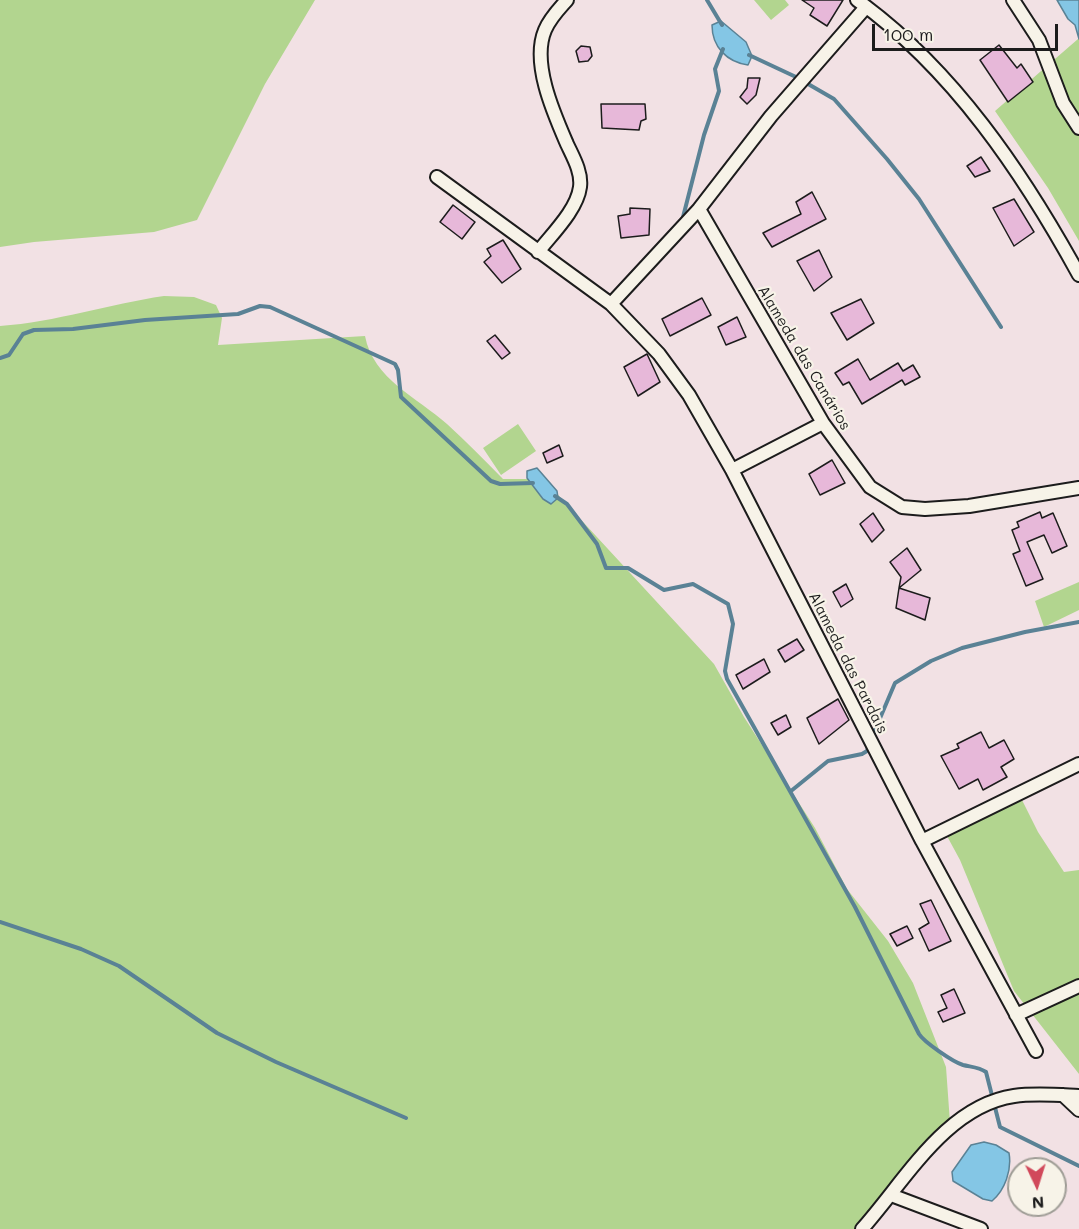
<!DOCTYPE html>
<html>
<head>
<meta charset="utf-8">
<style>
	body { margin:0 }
	#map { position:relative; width:1079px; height:1229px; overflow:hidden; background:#f2e1e4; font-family:Mali,sans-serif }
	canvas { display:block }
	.north { position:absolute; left:1007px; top:1157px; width:60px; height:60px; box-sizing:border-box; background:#f7f3e8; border:2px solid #9f9d96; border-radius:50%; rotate:176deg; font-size:16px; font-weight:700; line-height:24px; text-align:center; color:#1c1c1c }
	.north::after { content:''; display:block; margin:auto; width:21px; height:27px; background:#d1495b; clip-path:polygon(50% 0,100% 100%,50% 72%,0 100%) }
	.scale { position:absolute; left:872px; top:24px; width:186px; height:27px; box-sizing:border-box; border:3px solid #1c1c1c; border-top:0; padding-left:8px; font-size:18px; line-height:21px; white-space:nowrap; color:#1c1c1c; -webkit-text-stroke:4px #f7f3e8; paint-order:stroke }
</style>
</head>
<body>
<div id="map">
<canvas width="1079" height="1229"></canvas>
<div class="north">N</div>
<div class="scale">100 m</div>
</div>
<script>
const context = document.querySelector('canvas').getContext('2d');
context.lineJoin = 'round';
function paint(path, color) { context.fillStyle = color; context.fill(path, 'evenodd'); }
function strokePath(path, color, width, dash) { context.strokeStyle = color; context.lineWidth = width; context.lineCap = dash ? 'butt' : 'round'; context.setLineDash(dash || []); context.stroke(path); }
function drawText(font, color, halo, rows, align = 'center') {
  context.font = font + ' Mali,sans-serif'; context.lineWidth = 4.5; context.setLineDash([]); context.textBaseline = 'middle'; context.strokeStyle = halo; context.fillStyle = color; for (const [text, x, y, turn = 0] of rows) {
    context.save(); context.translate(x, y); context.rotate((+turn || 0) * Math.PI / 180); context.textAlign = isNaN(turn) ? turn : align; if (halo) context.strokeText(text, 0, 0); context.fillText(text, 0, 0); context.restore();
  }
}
const green = new Path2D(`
	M 0,0 L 315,0 L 265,84 L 197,220 L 154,232 L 34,242 L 0,247 Z
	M 754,0 L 785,0 L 789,5 L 771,20 Z
	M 1078,39 L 1079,39 L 1079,241 L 1048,188 L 995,111 Z
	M 164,296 L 194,297 L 216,305 L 222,318 L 218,345 L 365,336 C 373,379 418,398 447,424 C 467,442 485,461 503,479 L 534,479 L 549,485 L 714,664 L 744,717 L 815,828 L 847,889 L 888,941 L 913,983 L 946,1067 L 950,1123 L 872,1223 L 870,1229 L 0,1229 L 0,326 C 56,322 109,304 164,296 Z
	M 518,424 L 536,451 L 501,475 L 483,448 Z
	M 1079,582 L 1079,610 L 1044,627 L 1035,601 Z
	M 1021,798 L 1038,832 L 1064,872 L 1079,870 L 1079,1074 L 1014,991 L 960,860 L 941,825 Z`);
const water = new Path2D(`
	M 1057,0 L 1079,0 L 1079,39 L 1075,25 L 1068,19 Z
	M 721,21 L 746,42 L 752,56 L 748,65 C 727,62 712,47 712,25 Z
	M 537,468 L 557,491 L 558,498 L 551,504 L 543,499 L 527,478 L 527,471 Z
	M 984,1142 L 996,1145 L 1009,1153 C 1012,1170 1005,1190 992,1201 L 983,1199 L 953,1181 L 952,1172 L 971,1145 Z`);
const stream = new Path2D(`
	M 707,0 L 722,25
	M 749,55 L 796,77 L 834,99 L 887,159 L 919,199 L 1001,327
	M 682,221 L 704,135 L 719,91 L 715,69 L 723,49
	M 0,358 L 9,355 L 23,334 L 34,330 L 73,329 L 145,320 L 238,314 L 260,306 L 270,307 L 395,364 L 398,370 L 401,397 L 491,481 L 500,484 L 533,483
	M 555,496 L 567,504 L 597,544 L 606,568 L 628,568 L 664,590 L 693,584 L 728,604 L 733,624 L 725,671 L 727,679 L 855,907 L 919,1034 C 924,1042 953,1062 963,1065 C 971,1067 979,1067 986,1072 L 1000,1127 L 1079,1166
	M 872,737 L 895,683 L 931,661 L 962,648 L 1025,632 L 1079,622
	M 791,791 L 828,761 L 862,754 L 867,751 L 869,744
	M 0,922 L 81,949 L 119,966 L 217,1033 L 276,1062 L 406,1118`);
const building = new Path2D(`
	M 802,0 L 843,0 L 827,26 L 810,15 L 814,8 Z
	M 999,45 L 1017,68 L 1021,64 L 1033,82 L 1008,102 L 980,60 Z
	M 581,46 L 590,47 L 592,56 L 588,61 L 579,62 L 576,51 Z
	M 748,78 L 760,78 L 756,95 L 747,104 L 740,97 L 747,88 Z
	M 601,104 L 645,104 L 646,119 L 641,121 L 639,130 L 602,128 Z
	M 981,157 L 990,171 L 975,177 L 967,166 Z
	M 812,192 L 826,219 L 772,247 L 763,233 L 801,214 L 796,202 Z
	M 1014,199 L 1034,232 L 1014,246 L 993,208 Z
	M 453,205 L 475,222 L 462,239 L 440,222 Z
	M 630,208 L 650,209 L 649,235 L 621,238 L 618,216 L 630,214 Z
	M 503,240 L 521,269 L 502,283 L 484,262 L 491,256 L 487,249 Z
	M 819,250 L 832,277 L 814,291 L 797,261 Z
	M 702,298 L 711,315 L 670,336 L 662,319 Z
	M 861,299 L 874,323 L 847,340 L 831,313 Z
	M 737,317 L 746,337 L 726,345 L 718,327 Z
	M 495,335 L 510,353 L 502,359 L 487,341 Z
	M 647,354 L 660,382 L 638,396 L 624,367 Z
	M 858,359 L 870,380 L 898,363 L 903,371 L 913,365 L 920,377 L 905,385 L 902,380 L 862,404 L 849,382 L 843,385 L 835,373 Z
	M 559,445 L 563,456 L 547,463 L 543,453 Z
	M 832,460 L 845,483 L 820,495 L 809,474 Z
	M 1040,512 L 1042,518 L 1053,513 L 1067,546 L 1052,553 L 1044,535 L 1027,542 L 1043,579 L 1026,586 L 1013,554 L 1020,551 L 1012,530 L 1019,527 L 1017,522 Z
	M 873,513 L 884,530 L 872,542 L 860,524 Z
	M 907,548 L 921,570 L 899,588 L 901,577 L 890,562 Z
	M 846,584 L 853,599 L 841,607 L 833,592 Z
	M 899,588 L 930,598 L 925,620 L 896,608 Z
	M 797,639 L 804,650 L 785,662 L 778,650 Z
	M 764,659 L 770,672 L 743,689 L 736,675 Z
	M 838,699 L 849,720 L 819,744 L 807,718 Z
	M 786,715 L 791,727 L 778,735 L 771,723 Z
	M 981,732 L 989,748 L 1004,740 L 1014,759 L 1001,767 L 1007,777 L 983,790 L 978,779 L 959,789 L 941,756 L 959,748 L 957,744 Z
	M 931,900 L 951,941 L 929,951 L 919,929 L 929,923 L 920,904 Z
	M 907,926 L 913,938 L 897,946 L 890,934 Z
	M 954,989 L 965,1013 L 943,1022 L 938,1012 L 947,1008 L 941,995 Z`);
const minor = new Path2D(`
	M 857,0 C 953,69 1023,173 1079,275
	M 1013,0 L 1039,40 L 1063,103 L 1079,128
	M 437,177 L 611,304 L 699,209 L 771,116 L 866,7
	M 699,209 L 823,423 L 870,487 L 902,507 L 925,509 L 969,506 L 1079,488
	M 538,252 C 552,234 577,210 580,187 C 582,172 573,157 567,144 C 554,114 531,63 545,30 C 550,18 559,9 567,0
	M 611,304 L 659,354 L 689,395 L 732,470 L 922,841 L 1036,1051
	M 732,470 L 823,423
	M 922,841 L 1079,764
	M 1016,1015 L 1079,986
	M 1063,1095 L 1079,1110
	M 891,1195 L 981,1229
	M 862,1229 C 905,1181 946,1106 1014,1096 C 1035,1093 1058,1095 1079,1096`);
const streetNames = [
	["Alameda das Canários",804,358,59],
	["Alameda das Pardais",848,663,63]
];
paint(green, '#b2d58f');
paint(water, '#84c6e5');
strokePath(water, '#5a8295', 1.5);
strokePath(stream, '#5a8295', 4);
paint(building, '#e7b8d9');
strokePath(building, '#1c1c1c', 1.5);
strokePath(minor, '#1c1c1c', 16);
strokePath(minor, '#f7f3e8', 12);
drawText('15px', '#1c1c1c', '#f7f3e8', streetNames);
</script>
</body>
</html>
